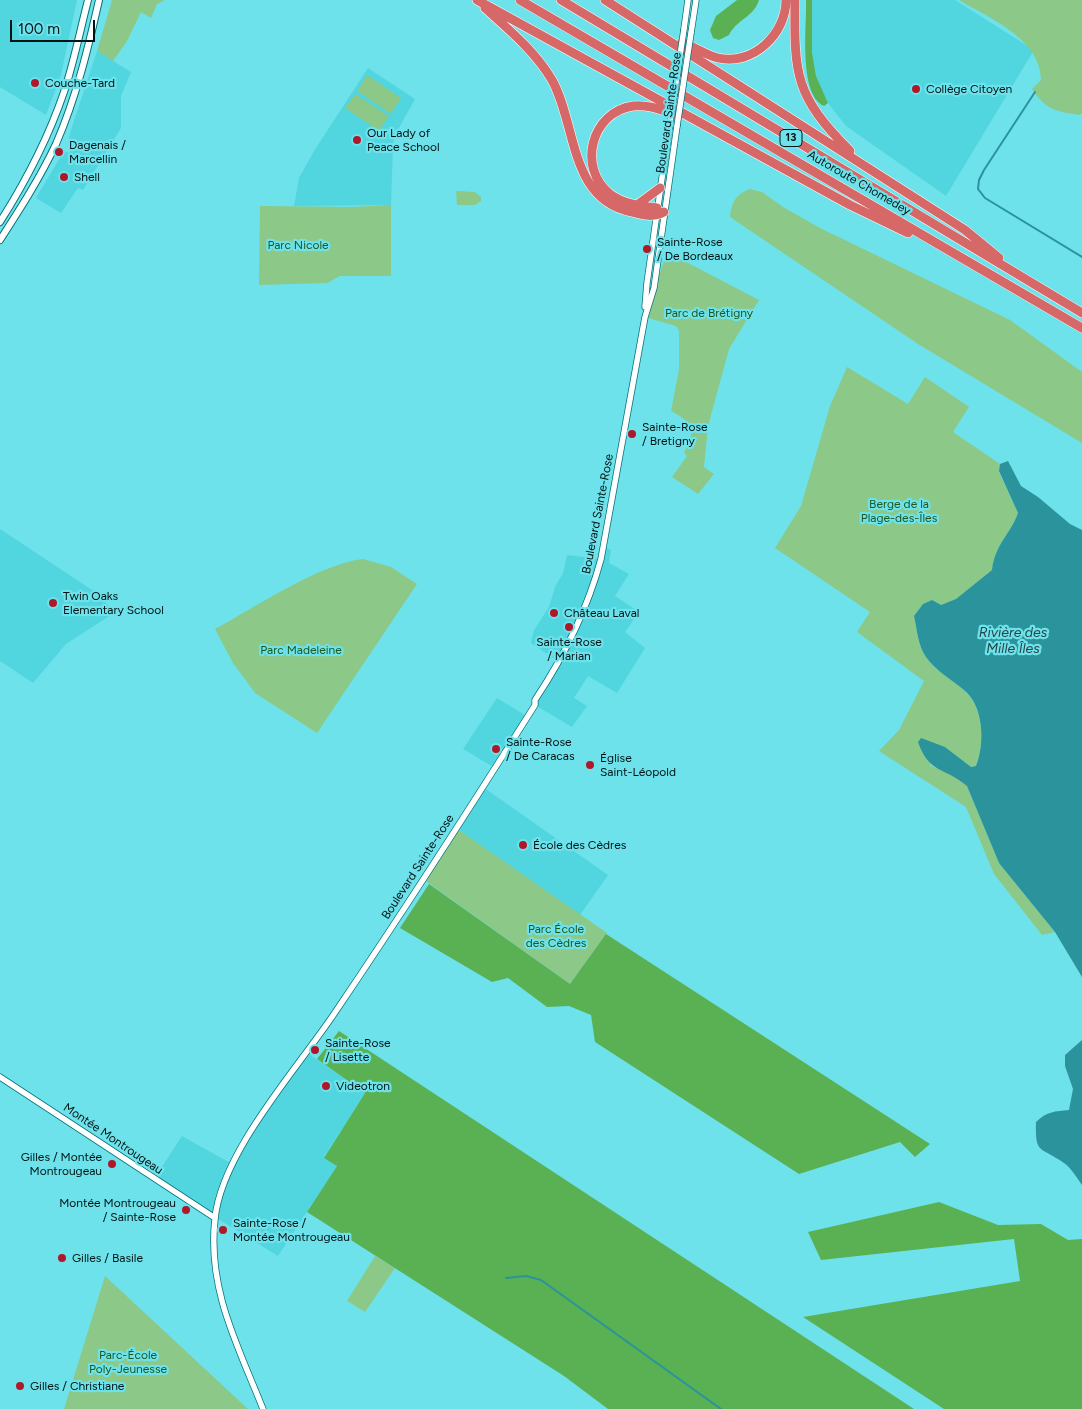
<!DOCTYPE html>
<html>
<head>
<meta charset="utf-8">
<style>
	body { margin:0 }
	#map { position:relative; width:1082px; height:1409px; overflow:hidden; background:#6ee2eb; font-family:Figtree,sans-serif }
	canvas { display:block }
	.scale { position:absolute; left:10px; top:20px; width:85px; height:22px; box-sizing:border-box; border:2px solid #001315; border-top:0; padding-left:6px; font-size:15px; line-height:18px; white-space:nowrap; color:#001315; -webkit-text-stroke:4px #6ee2eb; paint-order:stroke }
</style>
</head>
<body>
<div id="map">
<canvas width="1082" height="1409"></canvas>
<div class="scale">100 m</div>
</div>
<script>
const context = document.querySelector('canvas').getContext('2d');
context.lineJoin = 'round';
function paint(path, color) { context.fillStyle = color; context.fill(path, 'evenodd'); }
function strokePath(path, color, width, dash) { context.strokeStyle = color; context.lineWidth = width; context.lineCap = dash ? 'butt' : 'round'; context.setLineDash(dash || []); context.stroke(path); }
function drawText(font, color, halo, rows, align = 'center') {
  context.font = font + ' Figtree,sans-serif'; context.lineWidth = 4.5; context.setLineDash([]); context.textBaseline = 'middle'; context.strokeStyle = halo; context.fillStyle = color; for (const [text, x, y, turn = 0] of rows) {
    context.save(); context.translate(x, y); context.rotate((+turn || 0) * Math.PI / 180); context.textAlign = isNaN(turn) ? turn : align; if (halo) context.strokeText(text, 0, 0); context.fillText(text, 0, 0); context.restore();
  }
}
const built = new Path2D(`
	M 0,0 L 77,0 L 61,75 L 46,115 L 0,87 Z
	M 812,0 L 955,0 L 1034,50 L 946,196 L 846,126 L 828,103 L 816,76 L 812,52 Z
	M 97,51 L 131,72 L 121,96 L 121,128 L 83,190 L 78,188 L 61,213 L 36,198 L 64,151 L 69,153 L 74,143 L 69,138 L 70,133 Z
	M 368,68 L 415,99 L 395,135 L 393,145 L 391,205 L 294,206 L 299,178 L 314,151 Z
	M 0,529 L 101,596 L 114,613 L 66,644 L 33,683 L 0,661 Z
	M 603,546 L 611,550 L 609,563 L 629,574 L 615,596 L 639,612 L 625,632 L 645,648 L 617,693 L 588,676 L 574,698 L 587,706 L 572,727 L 535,705 L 561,659 L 553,658 L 531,643 L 534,630 L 549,607 L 555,587 L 563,573 L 567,555 L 600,559 Z
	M 497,698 L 528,717 L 495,768 L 463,749 Z
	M 483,787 L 608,875 L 580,915 L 456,828 Z
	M 306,1052 L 365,1093 L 324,1157 L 337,1166 L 278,1256 L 154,1179 L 182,1136 L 232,1164 Z`);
const green = new Path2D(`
	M 112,0 L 165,0 L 157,4 L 151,18 L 141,12 L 127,41 L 113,61 L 97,51 Z
	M 959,0 L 1082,0 L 1082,113 L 1079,115 C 1055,111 1046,110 1032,89 L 1041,80 C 1041,39 989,18 959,0 Z
	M 367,75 L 401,98 L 391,114 L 357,91 Z
	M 355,94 L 389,116 L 379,131 L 345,108 Z
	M 750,189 L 762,192 L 783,207 L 820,228 L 1010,320 L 1082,372 L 1082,443 L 918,344 L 730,217 C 732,202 735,195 750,189 Z
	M 456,191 L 475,192 L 481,197 L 481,201 L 475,205 L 457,205 Z
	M 391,205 L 391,276 L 340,276 L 327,283 L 259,285 L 260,206 L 352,207 Z
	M 667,252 L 759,300 L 729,349 L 708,426 L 704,467 L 714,474 L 698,494 L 672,477 L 687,456 L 684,453 C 696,429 695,424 671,411 L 679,369 L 679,331 L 676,326 L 645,317 Z
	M 847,367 L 908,404 L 925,377 L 969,407 L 953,432 L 1000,464 L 999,472 L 1018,513 C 1010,535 995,544 992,570 L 956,599 L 941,605 L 932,600 L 923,604 L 914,616 C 917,629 918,646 926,657 C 936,671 951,679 964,690 C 984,707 985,744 976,766 L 971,767 L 945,747 L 930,765 L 958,778 L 967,786 L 999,863 L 1055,932 L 1042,935 L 994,874 L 966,807 L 879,751 L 899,730 L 924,681 L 857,632 L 870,612 L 775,548 L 801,506 L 830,406 Z
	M 363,559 L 391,567 L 417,584 L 317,733 L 255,693 L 233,663 L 215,629 C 256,607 319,564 363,559 Z
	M 456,828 L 607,933 L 570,984 L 423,879 Z
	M 375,1256 L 395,1268 L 365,1312 L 347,1301 Z
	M 105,1276 L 248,1409 L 64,1409 Z`);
const forest = new Path2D(`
	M 737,0 L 759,0 C 754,17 736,20 729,35 L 719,40 L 713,38 L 710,30 L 716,16 Z
	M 806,0 L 812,0 L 812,52 L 816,76 L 828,103 L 824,106 C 798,94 807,24 806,0 Z
	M 429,884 L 570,984 L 606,934 L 930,1144 L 915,1157 L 900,1142 L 799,1174 L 595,1042 L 591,1015 L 569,1006 L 547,1007 L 508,978 L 492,982 L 400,928 Z
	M 339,1031 L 914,1409 L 608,1409 L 564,1376 L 307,1212 L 337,1166 L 324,1158 L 365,1093 L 317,1059 Z
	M 939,1202 L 998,1225 L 1041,1224 L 1068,1240 L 1082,1239 L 1082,1409 L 944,1409 L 803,1317 L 1020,1281 L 1014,1239 L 821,1260 L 808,1232 Z`);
const water = new Path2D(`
	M 1008,461 L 1021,486 L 1038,497 L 1070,524 L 1082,530 L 1082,977 L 1055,932 L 999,863 L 967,786 C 945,767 929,774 918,742 L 921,738 L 945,747 L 971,767 L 976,766 C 985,744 984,706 964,690 C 951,679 936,671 926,657 C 918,646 917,629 914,616 L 923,604 L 932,600 L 941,605 L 956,599 L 992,570 C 995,544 1010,535 1018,513 L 999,471 L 1000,464 Z
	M 1082,1040 L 1082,1185 C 1077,1178 1071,1168 1064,1163 C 1040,1146 1035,1155 1036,1122 C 1046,1112 1055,1111 1069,1110 L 1073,1089 L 1065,1066 L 1065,1055 Z`);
const stream = new Path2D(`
	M 1035,92 L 984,170 L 979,180 L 978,189 L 985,198 L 1082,257
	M 506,1278 L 526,1276 L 541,1280 L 721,1409`);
const tertiary = new Path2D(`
	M 684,29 L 688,0
	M 691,33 L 696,0
	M 645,307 L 647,283 L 670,122
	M 0,1077 L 215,1218
	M 263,1409 C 238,1346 207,1289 215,1219 C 221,1153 297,1069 334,1014 C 403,912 470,808 535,705 L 535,700 C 565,655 587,611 601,559 L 645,317 L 654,288 L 677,126`);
const secondary = new Path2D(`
	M 0,222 C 26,181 48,139 64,92 C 74,62 80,31 88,0
	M 0,240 C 20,209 40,178 56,144 C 76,98 88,49 99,0`);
const motorway = new Path2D(`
	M 477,0 L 850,205 L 908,233
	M 520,0 L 1082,328
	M 561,0 L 1082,313
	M 605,0 L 965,230 L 999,258
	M 795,0 C 794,75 795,96 850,151
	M 485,8 C 509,30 535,51 552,80 C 577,125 569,200 632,212 C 643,215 654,218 664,212
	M 682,42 C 694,47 706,55 718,58 C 753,66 786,34 786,0
	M 637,205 L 660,188
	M 657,208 C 641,206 623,204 610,194 C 577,168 591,112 633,106 C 649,104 663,111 678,116`);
const tertiaryBridge = new Path2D(`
	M 670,122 L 684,29
	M 677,126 L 691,33`);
const markers = [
	[35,83,5,"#ad192a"],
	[916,89,5,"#ad192a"],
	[357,140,5,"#ad192a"],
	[59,152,5,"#ad192a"],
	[64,177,5,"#ad192a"],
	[647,249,5,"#ad192a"],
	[632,434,5,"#ad192a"],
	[53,603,5,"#ad192a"],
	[554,613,5,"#ad192a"],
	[569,627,5,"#ad192a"],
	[496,749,5,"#ad192a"],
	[590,765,5,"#ad192a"],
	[523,845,5,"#ad192a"],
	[315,1050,5,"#ad192a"],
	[326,1086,5,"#ad192a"],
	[112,1164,5,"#ad192a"],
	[186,1210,5,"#ad192a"],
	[223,1230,5,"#ad192a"],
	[62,1258,5,"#ad192a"],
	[20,1386,5,"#ad192a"]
];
const shields = [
	[791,138,22]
];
const shieldNames = [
	["13",791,138]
];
const poiNames = [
	["Couche-Tard",45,83],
	["Collège Citoyen",926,89],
	["Our Lady of",367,133],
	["Peace School",367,147],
	["Dagenais /",69,145],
	["Marcellin",69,159],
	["Shell",74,177],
	["Sainte-Rose",657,242],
	["/ De Bordeaux",657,256],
	["Sainte-Rose",642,427],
	["/ Bretigny",642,441],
	["Twin Oaks",63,596],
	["Elementary School",63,610],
	["Château Laval",564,613],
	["Sainte-Rose",569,642,"center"],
	["/ Marian",569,656,"center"],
	["Sainte-Rose",506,742],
	["/ De Caracas",506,756],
	["Église",600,758],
	["Saint-Léopold",600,772],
	["École des Cèdres",533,845],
	["Sainte-Rose",325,1043],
	["/ Lisette",325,1057],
	["Videotron",336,1086],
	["Gilles / Montée",102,1157,"right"],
	["Montrougeau",102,1171,"right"],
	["Montée Montrougeau",176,1203,"right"],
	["/ Sainte-Rose",176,1217,"right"],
	["Sainte-Rose /",233,1223],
	["Montée Montrougeau",233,1237],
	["Gilles / Basile",72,1258],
	["Gilles / Christiane",30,1386]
];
const streetNames = [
	["Boulevard Sainte-Rose",669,113,-82],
	["Autoroute Chomedey",859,183,30],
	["Boulevard Sainte-Rose",598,514,-79],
	["Boulevard Sainte-Rose",418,867,-57],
	["Montée Montrougeau",113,1139,34]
];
const parkNames = [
	["Parc Nicole",298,245],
	["Parc de Brétigny",709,313],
	["Berge de la",899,504],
	["Plage-des-Îles",899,518],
	["Parc Madeleine",301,650],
	["Parc École",556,929],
	["des Cèdres",556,943],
	["Parc-École",128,1355],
	["Poly-Jeunesse",128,1369]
];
const waterNames = [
	["Rivière des",1013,633],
	["Mille Îles",1013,649]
];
paint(built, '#51d5df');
paint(green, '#8cc887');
paint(forest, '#5ab154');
paint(water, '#2a939b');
strokePath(stream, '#2a939b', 2);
strokePath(tertiary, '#047178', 7);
strokePath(secondary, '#047178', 8);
strokePath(motorway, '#fff', 10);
strokePath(tertiary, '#fff', 5.5);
strokePath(secondary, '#fff', 6);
strokePath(motorway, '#d66867', 9);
strokePath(tertiaryBridge, '#047178', 7, []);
strokePath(tertiaryBridge, '#fff', 5.5);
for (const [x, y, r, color] of markers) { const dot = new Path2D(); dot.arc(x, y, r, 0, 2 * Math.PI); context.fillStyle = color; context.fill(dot); strokePath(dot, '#6ee2eb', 2); }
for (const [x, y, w] of shields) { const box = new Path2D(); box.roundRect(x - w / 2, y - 8.5, w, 17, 4); context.fillStyle = '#6ee2eb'; context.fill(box); strokePath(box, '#001315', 1); }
drawText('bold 11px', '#001315', null, shieldNames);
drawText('12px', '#001315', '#6ee2eb', poiNames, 'left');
drawText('12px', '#001315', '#6ee2eb', streetNames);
drawText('12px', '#1e581c', '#6ee2eb', parkNames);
drawText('italic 14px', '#274548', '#6ee2eb', waterNames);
</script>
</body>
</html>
